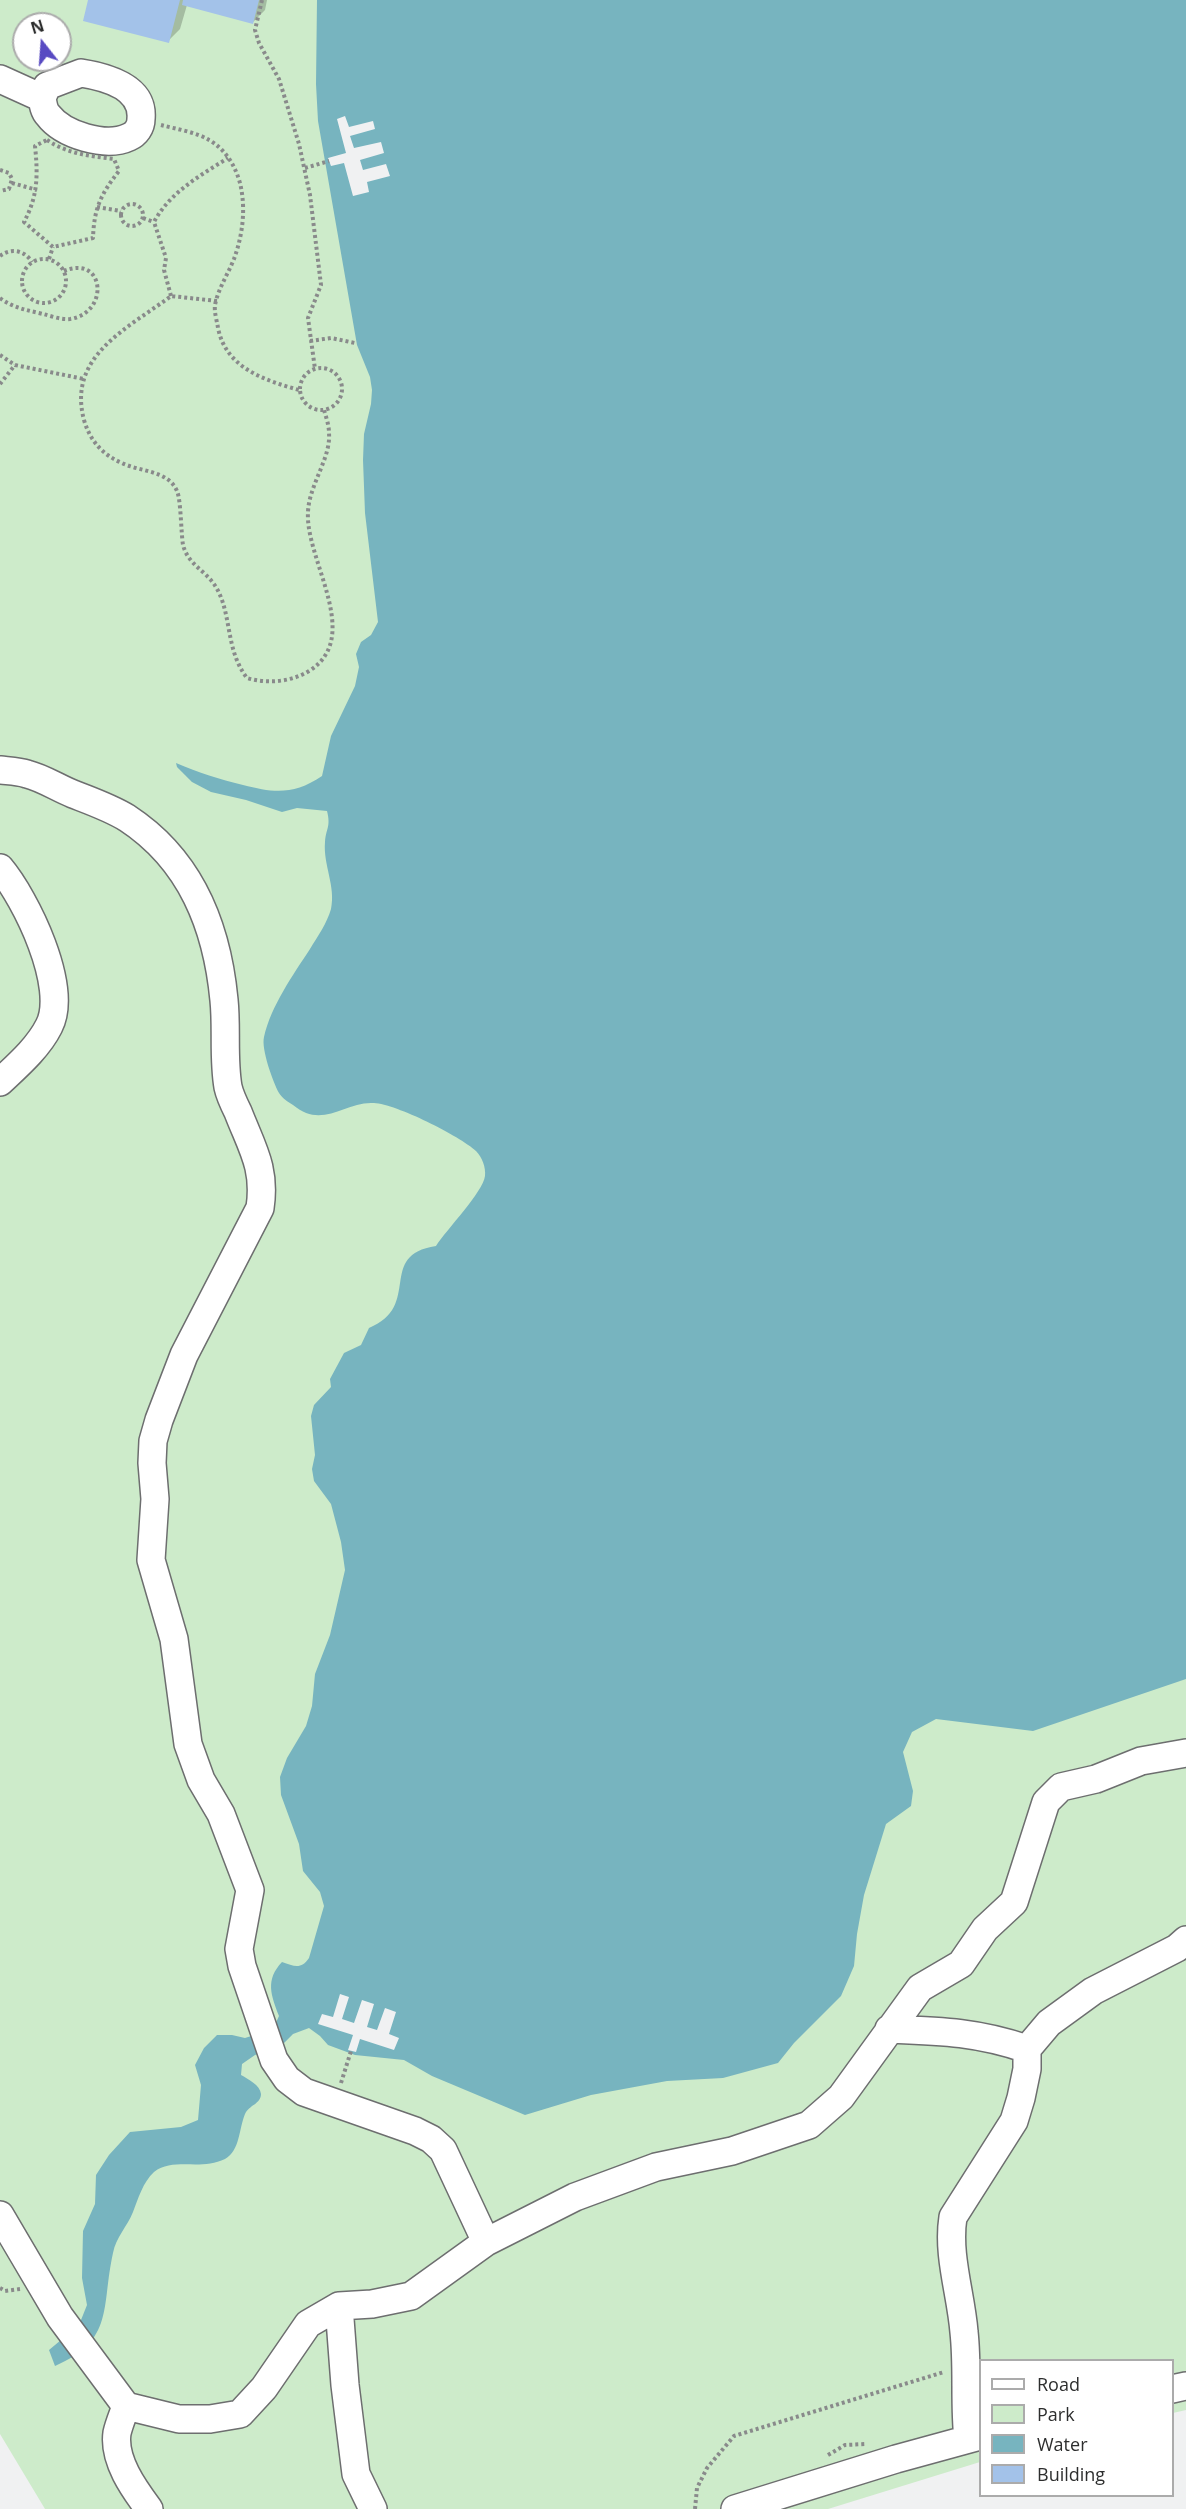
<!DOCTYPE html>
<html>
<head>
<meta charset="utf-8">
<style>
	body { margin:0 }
	#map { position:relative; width:1186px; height:2509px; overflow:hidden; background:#f0f1f2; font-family:"Open Sans",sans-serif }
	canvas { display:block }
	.legend { position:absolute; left:979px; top:2359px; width:195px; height:138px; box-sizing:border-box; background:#fff; border:2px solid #ababab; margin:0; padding:8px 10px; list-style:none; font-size:18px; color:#2d2e2e }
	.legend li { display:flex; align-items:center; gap:12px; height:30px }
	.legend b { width:30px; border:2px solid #ababab }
	.north { position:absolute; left:12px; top:12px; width:60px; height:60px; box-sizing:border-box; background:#fff; border:2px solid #ababab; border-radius:50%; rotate:343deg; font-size:16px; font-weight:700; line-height:24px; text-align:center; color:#2d2e2e }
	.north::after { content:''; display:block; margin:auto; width:21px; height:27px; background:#584ac2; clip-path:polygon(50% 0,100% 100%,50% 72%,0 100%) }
</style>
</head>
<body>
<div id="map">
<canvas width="1186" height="2509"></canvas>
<ul class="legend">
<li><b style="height:8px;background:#fff"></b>Road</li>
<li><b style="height:16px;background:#cdebca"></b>Park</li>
<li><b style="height:16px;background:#77b4bf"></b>Water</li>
<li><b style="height:16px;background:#a3c2e9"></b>Building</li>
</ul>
<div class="north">N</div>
</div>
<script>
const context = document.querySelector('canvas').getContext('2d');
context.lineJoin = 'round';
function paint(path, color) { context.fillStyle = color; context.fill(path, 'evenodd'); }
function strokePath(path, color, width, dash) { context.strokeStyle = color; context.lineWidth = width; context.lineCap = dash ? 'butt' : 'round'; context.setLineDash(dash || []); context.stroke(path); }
const green = new Path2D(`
	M 0,0 L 1186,0 L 1186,2410 L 1173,2413 L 1172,2360 L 980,2360 L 980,2462 L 828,2509 L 45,2509 L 0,2434 ZM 24,24 L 60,24 L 60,60 L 24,60 Z`);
const water = new Path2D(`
	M 317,0 L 1186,0 L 1186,1679 L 1033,1731 L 936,1719 L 912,1732 L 903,1752 L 913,1791 L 911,1806 L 886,1824 L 864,1895 L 857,1934 L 854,1966 L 841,1996 L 794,2043 L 778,2063 L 723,2078 L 667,2081 L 591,2095 L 525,2115 L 432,2076 L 404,2060 L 355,2055 L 328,2045 L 320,2036 L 309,2028 L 293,2034 L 282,2045 L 255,2055 L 242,2064 L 241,2075 C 248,2079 260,2085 261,2094 C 261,2104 249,2105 245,2114 C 239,2128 240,2151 225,2159 C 201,2171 174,2157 154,2172 C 143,2182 138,2199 133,2212 C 127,2227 116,2237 113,2253 C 101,2307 115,2340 55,2366 L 49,2350 L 79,2325 L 87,2305 L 82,2278 L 83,2231 L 95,2204 L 96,2175 L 109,2155 L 130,2132 L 181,2127 L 198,2120 L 201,2085 L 195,2065 L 204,2048 L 217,2035 L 232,2035 L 245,2038 L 273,2029 L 279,2016 C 271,1995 265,1980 282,1962 C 294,1966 301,1970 309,1958 L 324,1906 L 320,1892 L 303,1871 L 299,1844 L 281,1795 L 280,1777 L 287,1758 L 306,1726 L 312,1706 L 315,1674 L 330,1635 L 345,1570 L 341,1542 L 331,1504 L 314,1481 L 312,1469 L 315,1455 L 311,1416 L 314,1405 L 331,1387 L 330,1379 L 344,1353 L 361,1345 L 369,1328 C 423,1306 376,1255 436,1246 C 447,1229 483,1192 485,1176 C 486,1167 482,1157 476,1151 C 460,1136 396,1104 374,1103 C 344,1101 323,1130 293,1105 C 288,1102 282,1098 279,1093 C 273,1082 261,1049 264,1037 C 271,1006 293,975 310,949 C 318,936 327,923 331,909 C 336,886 323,865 325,842 C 326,828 331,827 327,811 L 297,808 L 282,812 L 246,800 L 211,792 L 192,782 L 177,767 L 176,763 C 199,773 219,779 243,785 C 274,793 294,795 322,776 L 331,736 L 355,686 L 359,667 L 356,654 L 361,642 L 371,635 L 378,622 L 365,513 L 363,460 L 364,434 L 371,404 L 372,390 L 370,377 L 357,345 L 318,121 L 316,84 Z`);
const pier = new Path2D(`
	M 345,116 L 349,127 L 373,121 L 375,129 L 350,136 L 354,148 L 381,142 L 384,153 L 360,160 L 363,170 L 386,164 L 390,176 L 367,182 L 369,192 L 353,196 L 344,163 L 331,166 L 328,158 L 346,153 L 337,119 Z
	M 340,1994 L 349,1997 L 342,2019 L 354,2023 L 362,2000 L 374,2004 L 367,2027 L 377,2030 L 385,2008 L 396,2012 L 389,2034 L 399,2038 L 394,2050 L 360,2039 L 356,2052 L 348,2050 L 353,2035 L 318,2024 L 322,2014 L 333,2017 Z`);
const shadow = new Path2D(`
	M 90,0 L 267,0 L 265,10 L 253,22 L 187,5 L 180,29 L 168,41 Z`);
const building = new Path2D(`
	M 88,0 L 180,0 L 169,43 L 83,21 Z
	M 183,0 L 259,0 L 253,24 L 182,5 Z`);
const path = new Path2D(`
	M 262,0 L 255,30 L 259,43 L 279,79 L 299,144 L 310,195 L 321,285 L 308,318 L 315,369
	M 161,125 C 176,129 196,132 209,140 C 225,149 235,165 240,183 C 246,208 243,234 234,259 C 228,274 218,289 215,305 C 214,312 217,321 218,328 C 226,368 264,380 299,390
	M 47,140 C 68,154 90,156 114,159 L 119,171 C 101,194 94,208 93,238 L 53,247 L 24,222 C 38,196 38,175 35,146 Z
	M 305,168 L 329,161
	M 0,170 L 9,173 L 12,179 L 9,189 L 0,191
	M 12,183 L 37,190
	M121 215a11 11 0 1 1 22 0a11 11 0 1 1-22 0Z
	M 97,207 L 121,211
	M 143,218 L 154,222
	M 0,256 C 12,247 25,251 32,262
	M22 281a22 22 0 1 1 44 0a22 22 0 1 1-44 0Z
	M 49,259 L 53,247
	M 171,296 L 164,270 L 166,258 L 154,222 C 170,192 201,175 228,158
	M 0,298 C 13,308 27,310 43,314 C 51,316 61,320 70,319 C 110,313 105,254 64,271
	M 217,301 L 171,296 C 127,329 67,356 84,420 C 90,441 103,455 122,463 C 140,472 168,470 177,491 C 181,500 181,533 183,545 C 188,564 204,570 214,584 C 233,612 224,648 247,678 C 267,684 291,682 309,671 C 364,637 305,560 308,512 C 309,485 331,458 329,433 C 329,425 326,417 324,410
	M 310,341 L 331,338 L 355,343
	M 0,355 L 15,365 L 84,379
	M300 389a21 21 0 1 1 42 0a21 21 0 1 1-42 0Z
	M 0,384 L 15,365
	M 341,2083 L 351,2051
	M 0,2288 L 5,2291 L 20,2289
	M 828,2455 L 845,2445 L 866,2444
	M 695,2509 L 697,2488 L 707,2468 L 734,2436 L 944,2372`);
const minor = new Path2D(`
	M 81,73 C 106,77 144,87 141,119 C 141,127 136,134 129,137 C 106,148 63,135 48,115 C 44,111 43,104 42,98 L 47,86 Z
	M 0,79 L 42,98
	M 0,770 C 9,771 18,771 27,774 C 43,778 58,788 73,794 C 91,801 111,808 127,818 C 191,860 217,926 224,1000 C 227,1029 223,1058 228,1087 C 230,1096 234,1104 238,1112 C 252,1148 266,1168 260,1208 L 184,1355 L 159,1420 L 153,1441 L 152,1463 L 155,1499 L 151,1560 L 174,1639 L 188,1744 L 201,1780 L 221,1814 L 250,1890 L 239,1949 L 242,1966 L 274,2060 L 287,2079 L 304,2092 L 415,2131 L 431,2139 L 443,2150 L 486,2242 L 575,2197 L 656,2167 L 732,2151 L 809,2125 L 841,2097 L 920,1988 L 961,1964 L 985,1929 L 1014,1902 L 1046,1802 L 1061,1787 L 1096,1779 L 1141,1761 L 1186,1753
	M 0,868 C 26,899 69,987 49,1026 C 38,1048 17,1066 0,1082
	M 889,2029 C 940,2031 978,2032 1027,2049
	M 0,2215 L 60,2317 L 126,2406 C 123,2415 119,2424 117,2433 C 113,2460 134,2489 149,2509
	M 339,2306 L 345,2385 L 356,2474 L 373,2509
	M 1172,2389 L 1186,2386
	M 126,2406 L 179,2419 L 210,2419 L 240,2414 L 264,2388 L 308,2324 L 339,2306 L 372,2304 L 411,2296 L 486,2242
	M 968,2439 C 964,2404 968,2368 964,2332 C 961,2294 947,2255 953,2217 L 1014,2121 L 1021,2098 L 1027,2069 L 1027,2049 L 1049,2023 L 1093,1991 L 1177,1948 L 1186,1940
	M 735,2509 L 896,2459 L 980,2436`);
paint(green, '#cdebca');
paint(water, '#77b4bf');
paint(pier, '#f0f1f2');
paint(shadow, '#0003');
paint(building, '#a3c2e9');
strokePath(minor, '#6d6e6f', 30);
strokePath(path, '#898a8b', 4, [3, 3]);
strokePath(minor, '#fff', 27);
</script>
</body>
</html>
